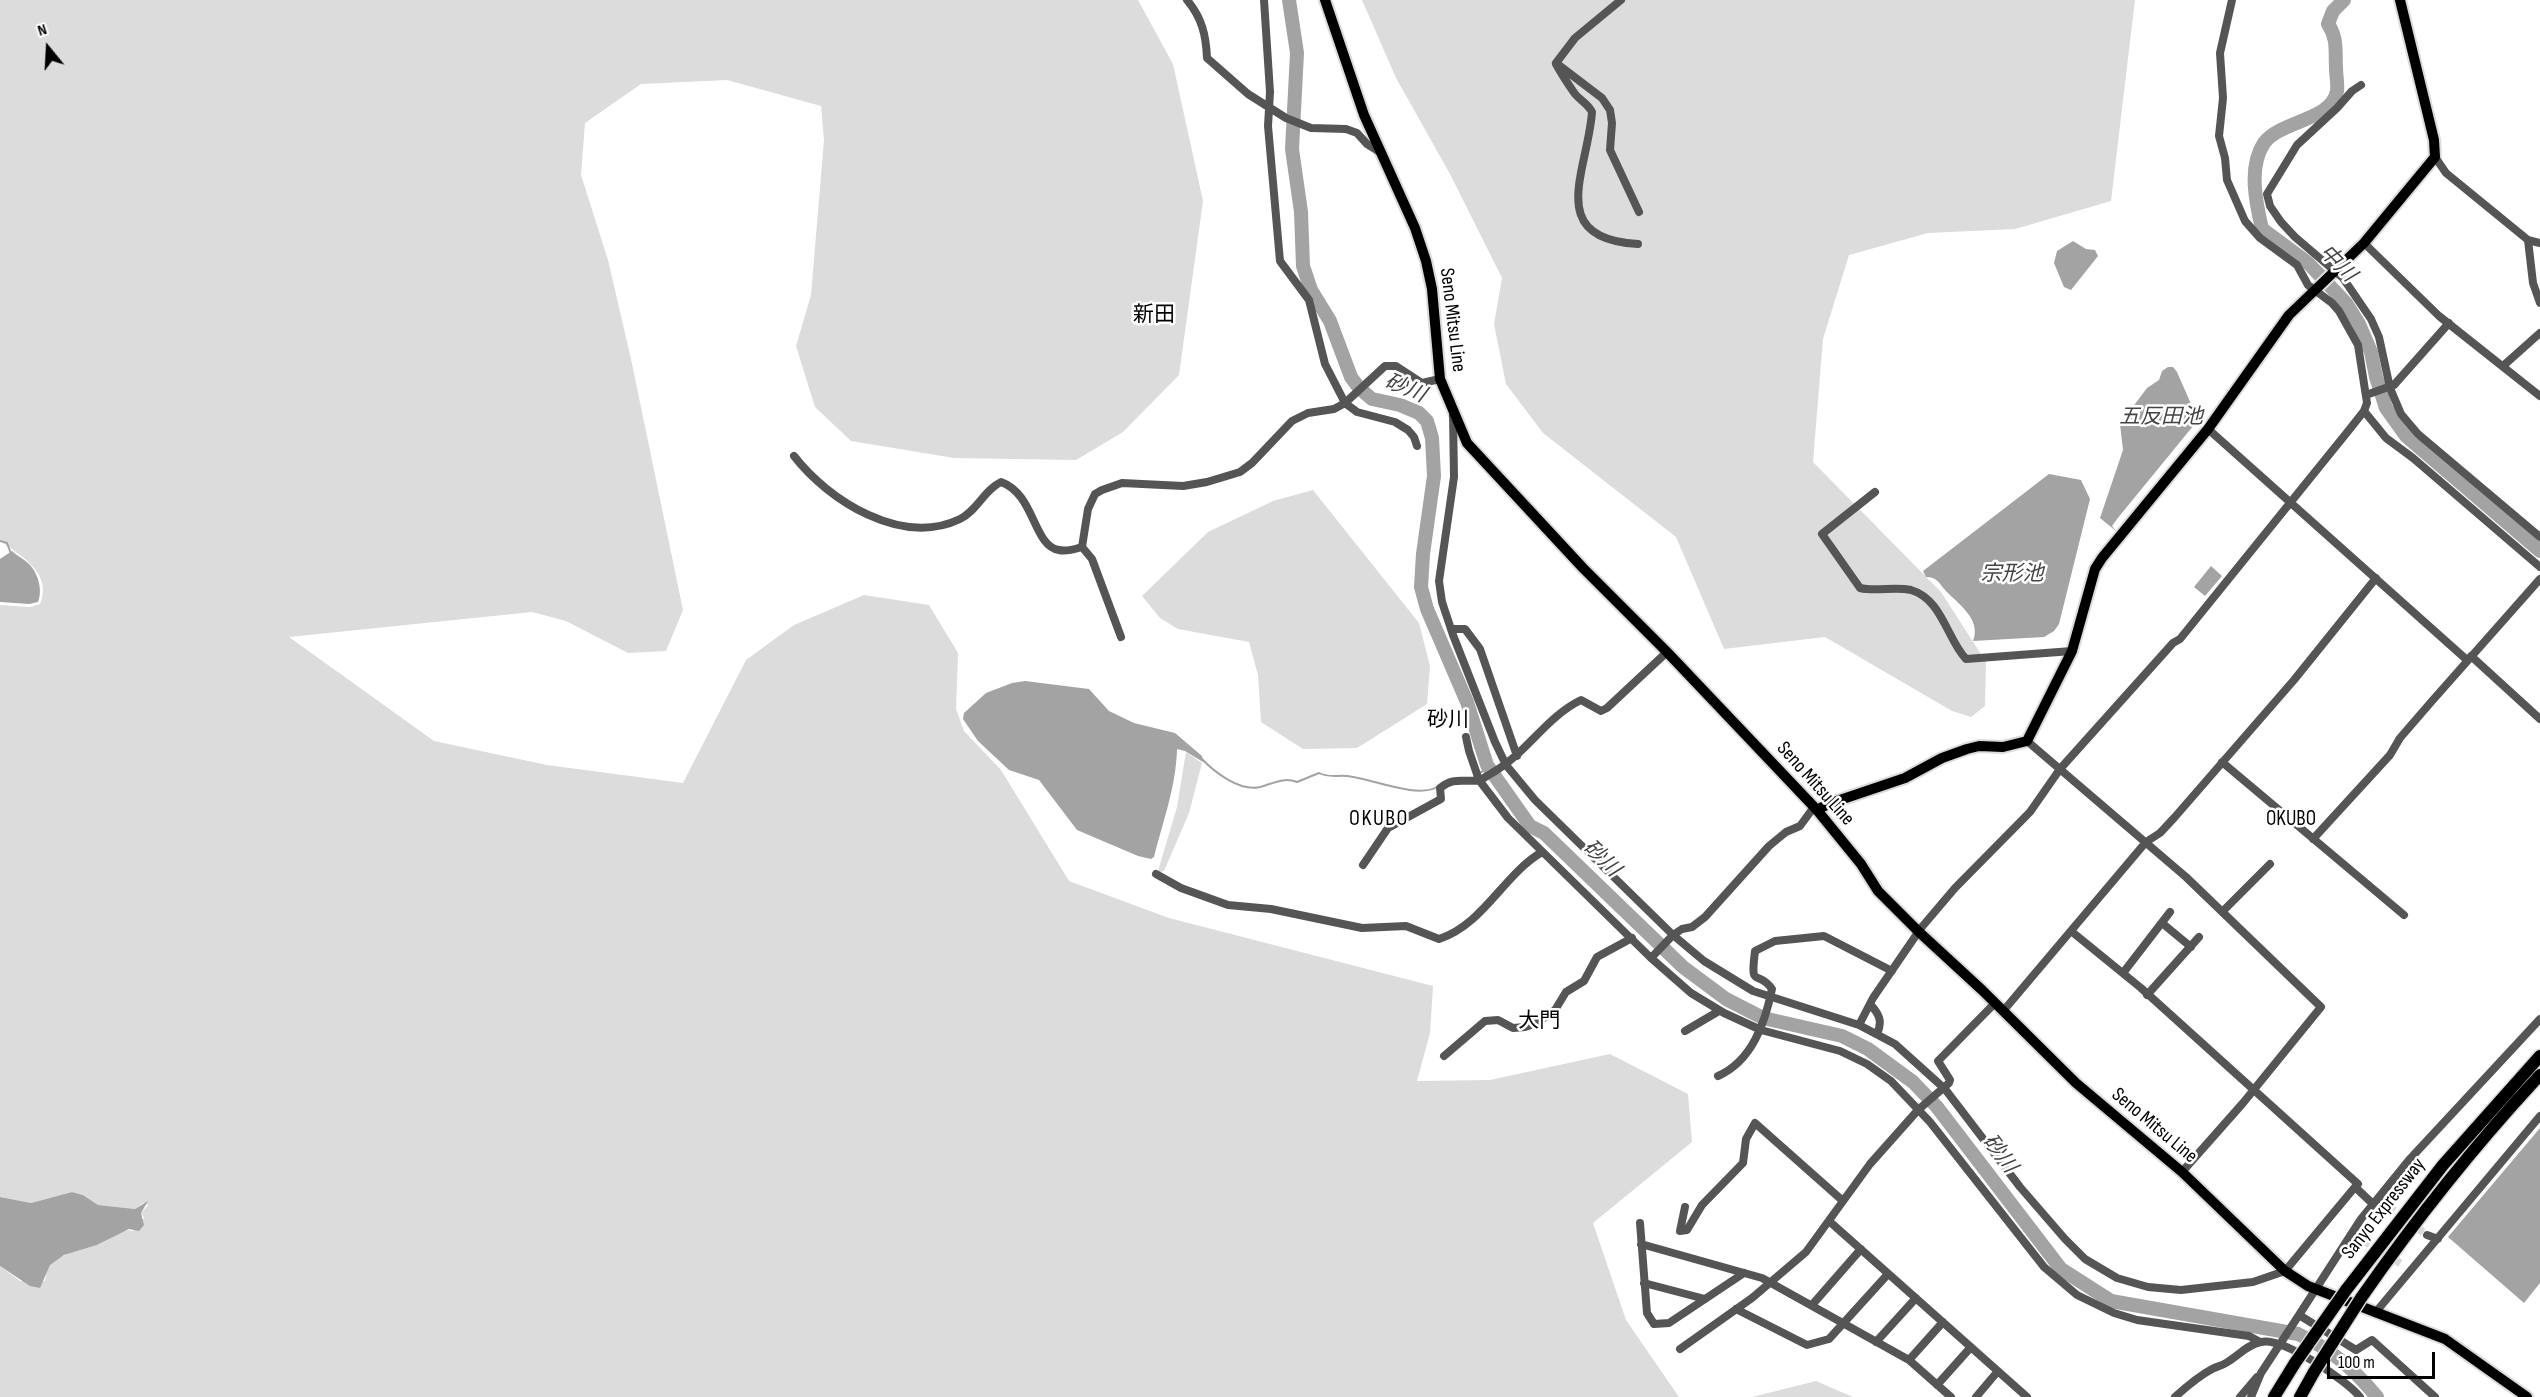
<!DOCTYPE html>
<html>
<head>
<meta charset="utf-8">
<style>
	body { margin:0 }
	#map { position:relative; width:2540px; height:1397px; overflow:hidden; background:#fff; font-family:"Sofia Sans Condensed",sans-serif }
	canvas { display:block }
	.north { position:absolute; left:18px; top:18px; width:60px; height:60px; -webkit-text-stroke:4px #fff; paint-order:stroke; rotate:342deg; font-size:16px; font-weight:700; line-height:24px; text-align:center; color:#000 }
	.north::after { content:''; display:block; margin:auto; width:21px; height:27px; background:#000; clip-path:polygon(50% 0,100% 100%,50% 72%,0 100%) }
	.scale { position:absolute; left:2327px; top:1352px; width:108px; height:27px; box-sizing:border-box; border:3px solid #000; border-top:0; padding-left:8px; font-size:18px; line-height:21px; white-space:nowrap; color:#000; -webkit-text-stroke:4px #fff; paint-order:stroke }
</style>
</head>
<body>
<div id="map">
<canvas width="2540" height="1397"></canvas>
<div class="north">N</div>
<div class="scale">100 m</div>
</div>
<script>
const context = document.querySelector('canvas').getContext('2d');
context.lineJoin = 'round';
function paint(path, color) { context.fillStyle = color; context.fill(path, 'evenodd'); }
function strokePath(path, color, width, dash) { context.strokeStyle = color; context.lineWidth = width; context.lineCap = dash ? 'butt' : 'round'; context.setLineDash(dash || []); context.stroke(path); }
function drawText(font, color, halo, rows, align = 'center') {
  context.font = font + ' "Sofia Sans Condensed","Noto Sans JP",sans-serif'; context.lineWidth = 5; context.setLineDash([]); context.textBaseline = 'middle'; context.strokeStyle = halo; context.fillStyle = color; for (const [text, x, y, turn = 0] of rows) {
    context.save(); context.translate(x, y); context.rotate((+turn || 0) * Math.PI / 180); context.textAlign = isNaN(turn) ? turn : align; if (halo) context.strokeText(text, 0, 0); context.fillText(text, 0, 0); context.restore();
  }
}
const green = new Path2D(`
	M 0,0 L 1138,0 L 1173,64 L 1203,201 L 1179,375 L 1123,432 L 1076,460 L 954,458 L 851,441 L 815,407 L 796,346 L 811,295 L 824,140 L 821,106 L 727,80 L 641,84 L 585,123 L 581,175 L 608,260 L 631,359 L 683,610 L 666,651 L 628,653 L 566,621 L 532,612 L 289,637 L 434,741 L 547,765 L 683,783 L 746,660 L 794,625 L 864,595 L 929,605 L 958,653 L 956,709 L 964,731 L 1001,770 L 1069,881 L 1169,918 L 1433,986 L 1430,1033 L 1417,1081 L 1490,1080 L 1610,1054 L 1688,1094 L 1692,1142 L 1593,1223 L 1626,1320 L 1679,1397 L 0,1397 L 0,1266 L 20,1281 L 45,1281 C 46,1275 47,1268 51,1264 C 65,1251 83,1251 99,1244 C 110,1240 122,1227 133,1231 L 144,1218 L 141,1213 L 148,1205 L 143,1203 L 135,1209 L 98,1205 L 83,1195 L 72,1192 L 31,1203 L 0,1197 L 0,605 L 30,607 L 40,604 C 53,574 22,556 0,541 Z
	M 1362,0 L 2135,0 L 2111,201 L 2015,229 L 1928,233 L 1849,255 L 1823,339 L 1813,462 L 1941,592 L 1986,662 L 1985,706 L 1971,717 L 1952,711 L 1825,637 L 1724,649 L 1676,537 L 1543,433 L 1506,384 L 1494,324 L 1502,278 L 1450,174 L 1396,78 Z
	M 1313,490 L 1419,623 L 1430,666 L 1427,704 L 1357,748 L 1303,749 L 1261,722 L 1258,675 L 1249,642 L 1178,629 L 1160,618 L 1142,596 L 1208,532 L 1273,501 Z
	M 1186,752 L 1202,763 L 1189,813 L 1164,871 L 1160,872 L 1158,871 L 1177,807 Z
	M 1816,1381 L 1853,1397 L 1752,1397 Z`);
const water = new Path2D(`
	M 2073,241 L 2086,249 L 2095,250 L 2098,256 L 2071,290 L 2064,287 L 2054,263 L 2057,251 Z
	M 2168,367 L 2173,367 L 2177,372 L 2198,420 L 2117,519 L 2112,526 L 2116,531 L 2100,518 L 2123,450 L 2120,424 L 2147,388 L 2159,380 L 2162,371 Z
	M 2049,474 L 2081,480 L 2090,499 L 2059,624 L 2054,631 L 2044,637 L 1973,641 C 1982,619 1957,603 1945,590 C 1939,583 1937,577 1926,577 L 1923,571 Z
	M 12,551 C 17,556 24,559 29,564 C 38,573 43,590 38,602 L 29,604 L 0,602 L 0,559 Z
	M 2211,566 L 2222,576 L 2205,596 L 2194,587 Z
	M 1025,681 L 1089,689 L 1109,711 L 1134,723 L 1175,733 L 1202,756 L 1203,762 L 1185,751 L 1177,749 C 1176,787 1163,821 1154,857 L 1151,859 L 1138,856 L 1077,830 L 1039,780 L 1009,770 L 978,741 L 963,719 L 964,713 L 986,693 L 1012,683 Z
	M 2540,1128 L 2540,1283 L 2524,1303 L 2448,1237 Z
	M 72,1192 L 83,1195 L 98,1205 L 135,1209 L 148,1201 L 141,1213 L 144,1225 L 139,1231 L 129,1229 L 97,1245 L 64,1255 L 50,1265 L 40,1288 L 30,1286 L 0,1266 L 0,1197 L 31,1203 Z`);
const stream = new Path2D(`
	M 0,541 L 7,543 L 11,554
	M 1201,758 C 1214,772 1240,792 1260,787 C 1274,783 1284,777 1297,782 L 1319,773 C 1328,778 1337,775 1347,776 C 1370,778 1417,799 1437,787
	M 1479,773 L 1489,768`);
const river = new Path2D(`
	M 1289,0 L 1297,53 L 1292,149 L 1301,212 L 1303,266 L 1311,290 L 1330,321 L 1351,377 L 1359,388 L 1372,399 L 1400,405 L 1419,413 L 1427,421 L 1432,438 L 1434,476 L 1423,554 L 1421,587 L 1427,609 L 1467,702 L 1487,765 L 1530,826 L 1544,833 L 1683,967 L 1726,999 L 1763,1018 L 1842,1036 L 1868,1049 L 1913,1082 L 1937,1107 L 2061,1269 L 2111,1301 L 2298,1334 C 2332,1350 2353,1368 2377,1397
	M 2344,0 L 2333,11 L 2328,24 C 2338,39 2335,51 2336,68 C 2336,75 2338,84 2337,91 C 2332,121 2281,120 2264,143 C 2248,167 2256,203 2262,229 L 2308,263 L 2346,303 L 2359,324 L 2371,352 L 2376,377 L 2386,408 L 2406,436 L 2540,551`);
const minorTunnel = new Path2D(`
	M 2388,1206 L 2427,1235
	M 2363,1240 L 2403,1265`);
const minor = new Path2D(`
	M 1187,0 C 1202,18 1206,35 1207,58 L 1248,94 L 1286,118 L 1311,128 L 1346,129 L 1357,133 L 1367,144 L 1380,152
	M 1264,0 L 1270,92 L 1268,126 L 1280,261 L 1309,300 L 1325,364 L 1345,403 L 1357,412 L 1395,422 L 1408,430 L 1414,437 L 1417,446
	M 1621,0 L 1575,38 L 1556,63 L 1602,98 L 1610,110 L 1612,123 L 1610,150 L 1639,212
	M 1556,64 C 1562,75 1568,84 1575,94 C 1581,101 1588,104 1592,112 C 1588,170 1544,239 1638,244
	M 2361,85 L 2352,91 L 2337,108 L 2297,145 L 2267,194 L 2270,206 L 2281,222 L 2295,237 L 2343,278 L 2371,319 L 2379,337 L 2390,388 L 2401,414 L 2418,434 L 2540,537
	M 2435,157 L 2446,173 L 2528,240 L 2540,243
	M 2528,240 L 2533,283 L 2540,303
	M 2364,243 L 2439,316 L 2540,396
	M 2503,366 L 2540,333
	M 2366,395 L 2394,385 L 2449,323
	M 2364,411 L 2386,438 L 2413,458 L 2540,567
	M 1453,414 L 1454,477 L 1439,581 L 1442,602 L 1453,635 L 1495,742 L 1506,765 L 1535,800 L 1673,935 L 1704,961 L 1753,991 L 1859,1025 L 1895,1044 L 1945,1089 L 2020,1187 L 2065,1239 L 2085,1259 L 2117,1278 L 2148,1287 L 2181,1290 L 2253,1282 L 2285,1271 L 2355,1187
	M 2208,429 L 2467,660
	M 794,456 C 829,501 902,547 960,519 C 977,511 984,490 1001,482 C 1035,494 1033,546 1059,550 C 1067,552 1075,549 1082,547
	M 1875,492 L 1822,534 L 1860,588 C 1877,592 1894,586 1911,590 C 1942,599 1947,639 1966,659 L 2072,651
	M 1451,629 L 1465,629 L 1480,649 L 1517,756
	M 1121,637 L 1092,559 L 1082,547 L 1088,509 L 1095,494 L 1102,490 L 1122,483 L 1183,486 L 1207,482 L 1240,472 L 1252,463 L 1292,421 L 1308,413 L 1334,409 L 1345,403 L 1385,366 L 1396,366 L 1422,383 L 1440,379
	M 2471,656 L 2540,719
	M 1466,737 L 1469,751 L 1479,780 L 1508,818 L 1651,958 L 1691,993 L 1724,1013 L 1761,1030 L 1840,1051 L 1867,1064 L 1891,1081 L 1930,1122 L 2044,1267 L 2077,1295 L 2114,1313 L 2137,1320 L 2249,1336 L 2260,1342
	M 2027,741 L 2186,877 L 2321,1007 L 2243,1103 L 2182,1172
	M 2222,762 L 2404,915
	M 2313,839 L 2390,755 L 2400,738 L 2432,701 L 2540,579
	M 1363,865 L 1388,828 L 1441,799 L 1440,788 C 1454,776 1465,783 1480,780 C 1483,779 1488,775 1492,773 C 1526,754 1546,717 1581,700 L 1601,711 L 1607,708 L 1667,652
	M 1156,874 L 1181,888 L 1228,905 L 1271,909 L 1362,928 L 1406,926 L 1439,939 C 1484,924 1503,875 1542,852
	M 2223,911 L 2270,864
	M 2162,923 L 2191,947
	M 2071,931 L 2141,988 L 2358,1184 L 2355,1187 L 2373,1204
	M 1651,958 L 1673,935 L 1682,929 L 1692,927 L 1705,917 L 1769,846 L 1786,832 L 1800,826 L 1811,811 L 1817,810
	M 2123,973 L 2170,912
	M 2147,995 L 2199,937
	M 1870,1004 C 1879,1014 1883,1021 1877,1034
	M 2004,1010 L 2146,842 L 2160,833 L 2174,818 L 2294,680 L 2376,578
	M 1859,1025 L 1873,998 L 1921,928 L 1955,888 L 2030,812 L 2060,769 L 2173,643 L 2180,639 L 2349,430 L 2364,411 L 2367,403 L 2358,345 L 2339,311 L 2332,303 L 2308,285 L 2297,265 L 2260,238 L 2245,221 L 2227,180 L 2225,158 L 2219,136 L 2223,98 L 2220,53 L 2232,0
	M 1685,1031 L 1719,1011
	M 1444,1056 L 1485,1021 L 1498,1020 L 1513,1028 L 1525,1027 L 1537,1023 L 1555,1010 L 1566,992 L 1584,981 L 1597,957 L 1632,938
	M 1718,1076 C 1752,1061 1765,1023 1772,989 C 1757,968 1750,991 1755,951 L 1775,941 L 1824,936 L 1892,971
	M 2379,1197 L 2388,1206
	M 1685,1207 L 1680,1231 L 1687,1230 L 1702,1205 L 1743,1163 L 1746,1139 L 1755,1123 L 1843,1201
	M 1829,1221 L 2027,1397
	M 1640,1223 L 1647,1313 L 1654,1324 L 1669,1323 L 1744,1273
	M 2353,1234 L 2363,1240
	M 2427,1235 L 2438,1239
	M 1641,1244 L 1762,1278 L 1909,1360 L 1951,1397
	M 1644,1283 L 1705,1299
	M 1812,1305 L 1861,1249
	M 1736,1309 L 1807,1345 L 1829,1339 L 1888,1274
	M 2375,1313 L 2540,1116
	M 1876,1342 L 1916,1298
	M 1680,1349 L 1752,1298 L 1806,1252 L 1870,1164 L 1918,1110 L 1949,1083 L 1950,1080 L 1938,1061 L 1995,1003
	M 1909,1360 L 1943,1322
	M 1937,1385 L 1971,1347
	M 1976,1397 L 1998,1371
	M 2175,1397 C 2186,1387 2199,1376 2212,1369 C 2218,1366 2224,1365 2229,1361 C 2239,1355 2248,1344 2261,1342 C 2283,1337 2346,1380 2360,1397
	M 2240,1397 L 2257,1377
	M 2251,1397 L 2261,1373 L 2299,1315
	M 2435,1397 L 2372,1340 L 2356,1350 L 2299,1315 L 2361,1219 L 2409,1160 L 2540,1019`);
const major = new Path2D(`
	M 1325,0 L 1364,115 L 1415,228 L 1426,261 L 1432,289 L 1440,379 L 1467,443 L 1583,568 L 1667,652 L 1817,810 L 1861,864 L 1878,891 L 1919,932 L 1982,990 L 2076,1083 L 2182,1172 L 2285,1271 L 2308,1286 L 2445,1339 L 2527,1397
	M 1817,810 L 1828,804 L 1905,778 L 1942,758 L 1967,749 L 1979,746 L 2003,747 L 2027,741 L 2072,651 L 2095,569 L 2102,558 L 2208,429 L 2289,315 L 2364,243 L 2435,157 L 2434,140 L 2400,0`);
const highway = new Path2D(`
	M 2346,1290 L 2443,1165 L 2540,1056
	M 2361,1298 C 2416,1219 2475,1145 2540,1075
	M 2274,1397 L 2295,1363
	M 2300,1397 L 2314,1372`);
const highwayBridge = new Path2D(`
	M 2295,1363 L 2346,1290
	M 2314,1372 L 2361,1298`);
const streetNames = [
	["Seno Mitsu Line",1452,320,83],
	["Seno Mitsu Line",1815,784,48],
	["Seno Mitsu Line",2154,1126,40],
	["Sanyo Expressway",2384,1209,-52]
];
const waterNames = [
	["中川",2337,264,45],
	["砂川",1405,389,23],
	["五反田池",2161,418],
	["宗形池",2012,575],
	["砂川",1601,859,44],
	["砂川",1999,1154,53]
];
const neighbourhoodNames = [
	["新田",1154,316],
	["砂川",1448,721],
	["OKUBO",2291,820],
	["大門",1539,1022]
];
const quarterNames = [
	["OKUBO",1379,819]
];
paint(green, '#dcdcdc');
paint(water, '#a3a3a3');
strokePath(stream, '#a3a3a3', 2);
strokePath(river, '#a3a3a3', 14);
strokePath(minorTunnel, '#d9d9d9', 8, [8, 4]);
strokePath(major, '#dbdbdb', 14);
strokePath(highway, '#dbdbdb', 15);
strokePath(minor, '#555', 8);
strokePath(major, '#000', 10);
strokePath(highway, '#000', 12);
strokePath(highwayBridge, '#dbdbdb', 15, []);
strokePath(highwayBridge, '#000', 12);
drawText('20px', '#000', '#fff', streetNames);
drawText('italic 21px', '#444', '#fff', waterNames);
drawText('21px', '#000', '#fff', neighbourhoodNames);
context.letterSpacing = '1.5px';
drawText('22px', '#000', '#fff', quarterNames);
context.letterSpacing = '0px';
</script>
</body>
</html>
